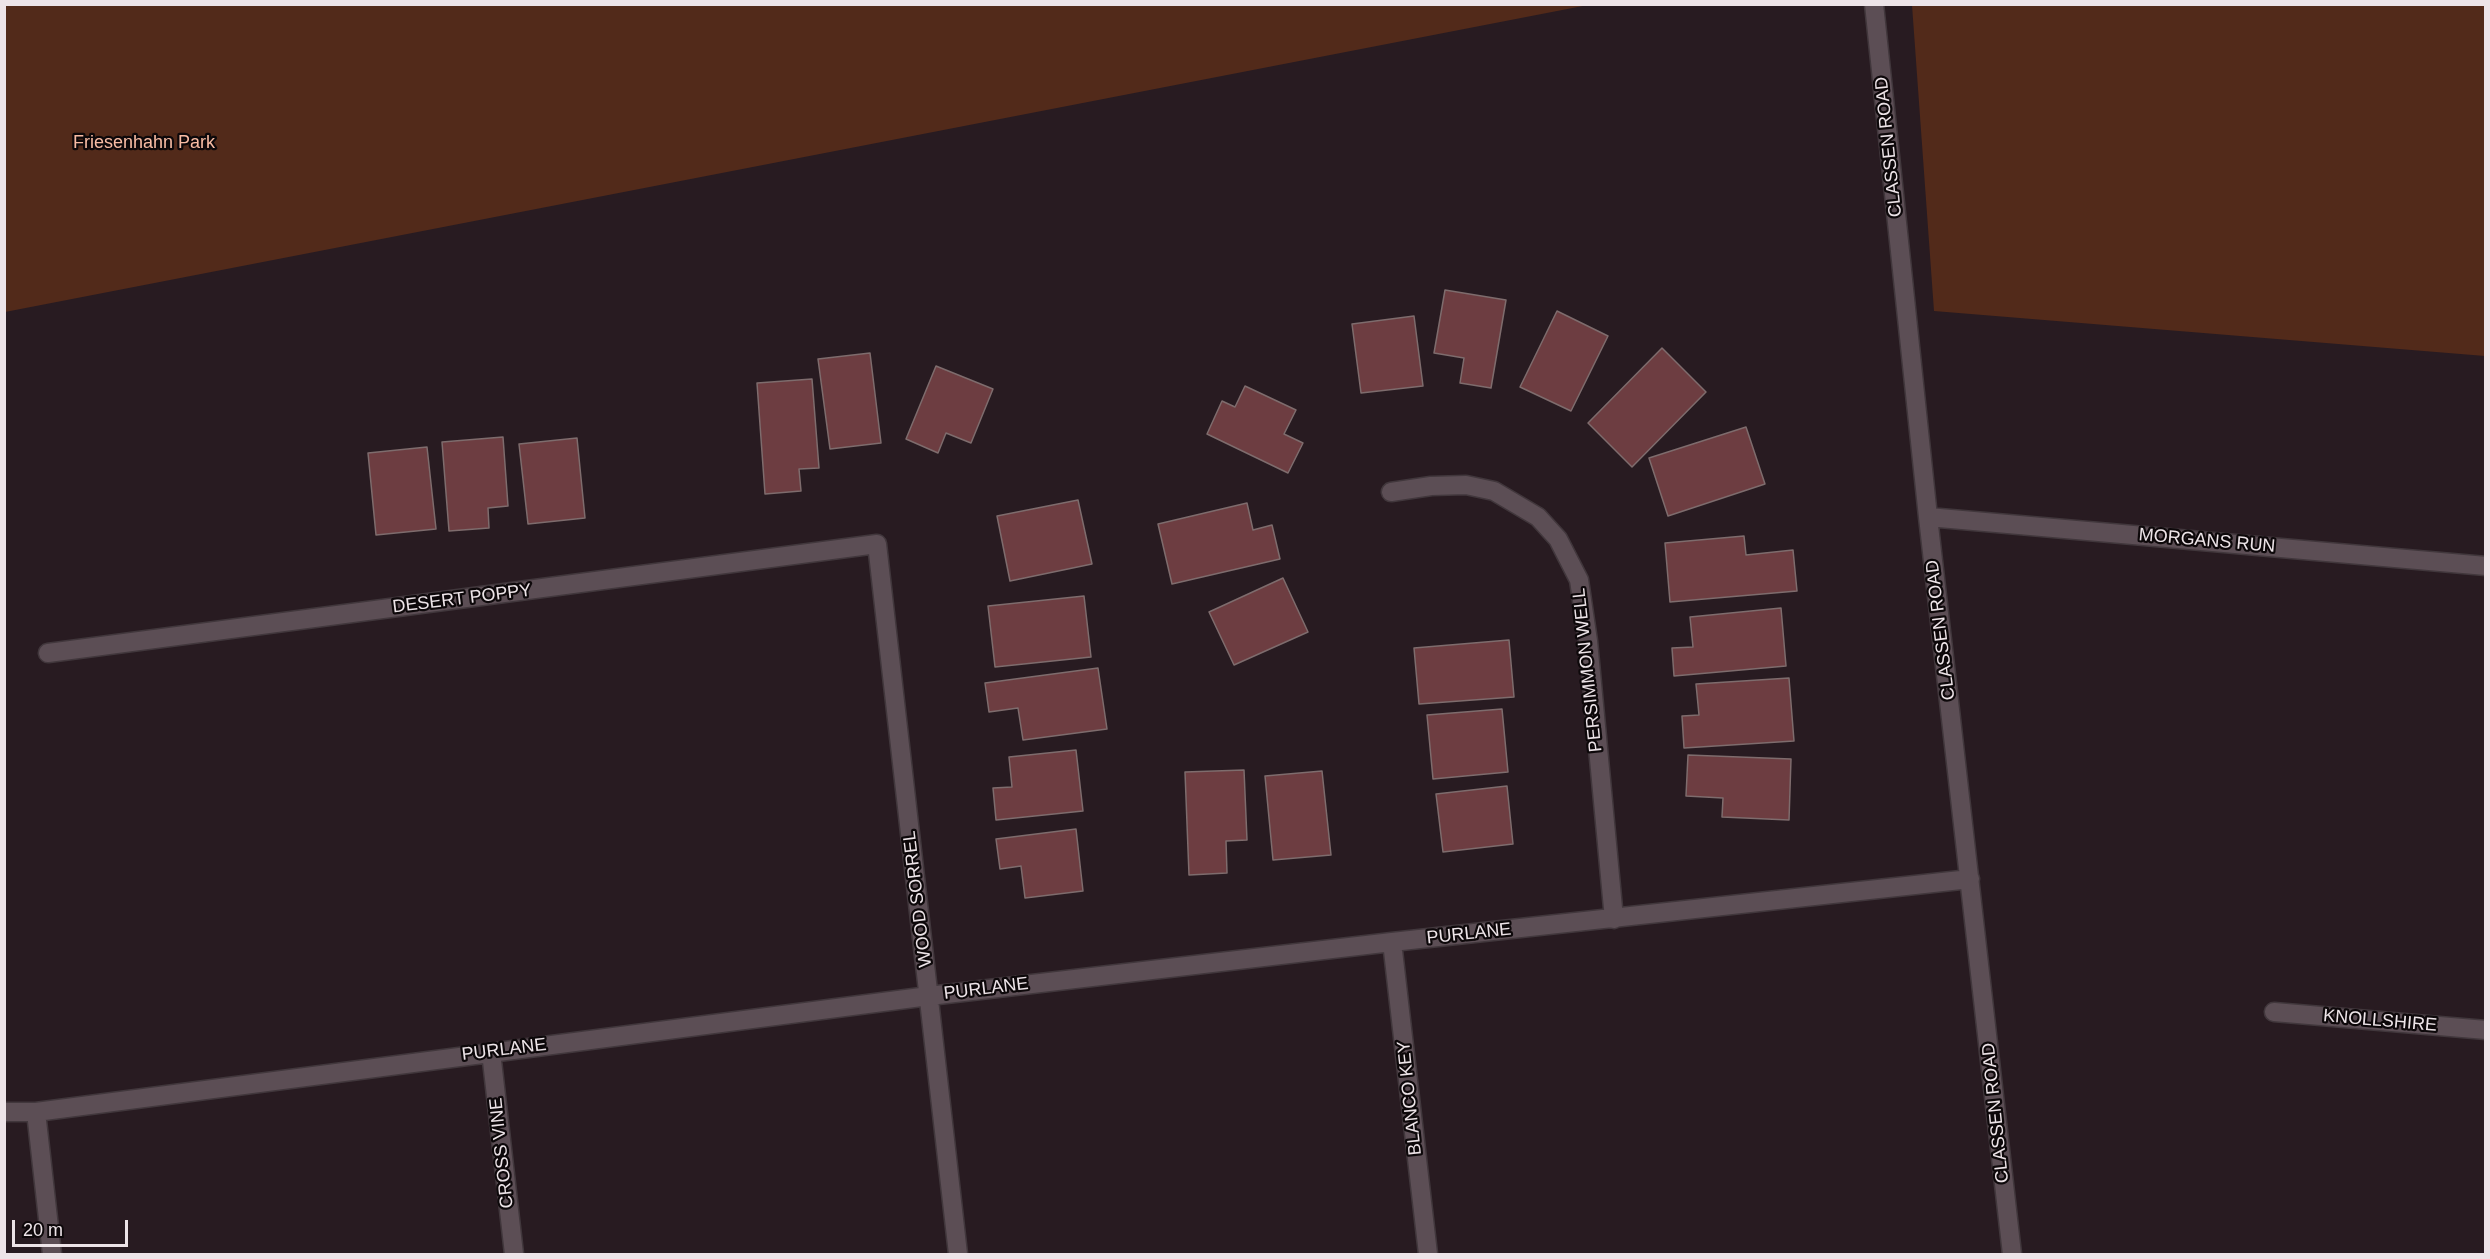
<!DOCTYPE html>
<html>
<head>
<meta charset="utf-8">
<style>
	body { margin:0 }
	#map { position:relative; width:2490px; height:1259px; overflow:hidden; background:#281b21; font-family:Helvetica,sans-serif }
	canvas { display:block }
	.frame { position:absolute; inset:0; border:6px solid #ede4e8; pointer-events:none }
	.scale { position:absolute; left:12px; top:1220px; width:116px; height:27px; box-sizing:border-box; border:3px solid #ede4e8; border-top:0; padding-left:8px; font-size:18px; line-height:21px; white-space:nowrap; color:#ede4e8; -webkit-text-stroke:4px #0d080a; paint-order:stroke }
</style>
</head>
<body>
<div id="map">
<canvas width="2490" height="1259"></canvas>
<div class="frame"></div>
<div class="scale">20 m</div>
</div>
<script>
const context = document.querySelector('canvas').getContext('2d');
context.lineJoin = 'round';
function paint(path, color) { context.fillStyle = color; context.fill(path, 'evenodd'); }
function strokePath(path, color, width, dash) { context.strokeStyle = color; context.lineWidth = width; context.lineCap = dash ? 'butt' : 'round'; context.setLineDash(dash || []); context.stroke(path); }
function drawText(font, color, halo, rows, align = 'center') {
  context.font = font + ' Helvetica,sans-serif'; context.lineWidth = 4.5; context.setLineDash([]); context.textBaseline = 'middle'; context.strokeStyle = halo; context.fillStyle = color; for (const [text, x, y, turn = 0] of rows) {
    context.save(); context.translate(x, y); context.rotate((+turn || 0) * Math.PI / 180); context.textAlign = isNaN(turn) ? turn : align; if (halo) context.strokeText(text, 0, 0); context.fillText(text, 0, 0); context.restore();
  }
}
const green = new Path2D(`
	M 5,4 L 1588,4 L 1588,5 L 5,312 Z
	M 1912,5 L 2485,5 L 2485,356 L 1934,311 Z`);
const building = new Path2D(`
	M 1445,290 L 1506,300 L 1491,388 L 1460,383 L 1464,358 L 1434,353 Z
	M 1557,311 L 1608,336 L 1571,411 L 1520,387 Z
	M 1414,316 L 1423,386 L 1361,393 L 1352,324 Z
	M 1662,348 L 1706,392 L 1632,467 L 1588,423 Z
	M 870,353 L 881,443 L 830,449 L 818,359 Z
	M 936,366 L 993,389 L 971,443 L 946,433 L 938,453 L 906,439 Z
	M 812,379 L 819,468 L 799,469 L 801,491 L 765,494 L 757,383 Z
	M 1245,386 L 1296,410 L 1284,434 L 1303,443 L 1288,473 L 1207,434 L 1222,401 L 1235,407 Z
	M 1746,427 L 1765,484 L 1668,516 L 1649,458 Z
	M 503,437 L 508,506 L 488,508 L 489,528 L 449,531 L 442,442 Z
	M 577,438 L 585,518 L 528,524 L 519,444 Z
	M 427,447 L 436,529 L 376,535 L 368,453 Z
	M 1078,500 L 1092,564 L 1010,581 L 997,516 Z
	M 1247,503 L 1253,530 L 1272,525 L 1280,559 L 1172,584 L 1158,524 Z
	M 1744,536 L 1746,555 L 1793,550 L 1797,591 L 1670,602 L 1665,543 Z
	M 1283,578 L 1308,632 L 1234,665 L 1209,612 Z
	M 1084,596 L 1091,657 L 995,667 L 988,606 Z
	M 1781,608 L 1786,666 L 1674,676 L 1672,648 L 1693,647 L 1690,617 Z
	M 1509,640 L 1514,697 L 1419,704 L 1414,648 Z
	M 1098,668 L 1107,729 L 1023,740 L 1018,708 L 989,712 L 985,683 Z
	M 1789,678 L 1794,741 L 1684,748 L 1682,716 L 1699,715 L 1696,684 Z
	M 1502,709 L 1508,772 L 1433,779 L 1427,715 Z
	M 1076,750 L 1083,811 L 996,820 L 993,788 L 1012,787 L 1009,757 Z
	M 1688,755 L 1791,759 L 1789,820 L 1722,817 L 1723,798 L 1686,796 Z
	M 1244,770 L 1247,840 L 1226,841 L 1227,873 L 1189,875 L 1185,772 Z
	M 1322,771 L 1331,855 L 1273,860 L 1265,776 Z
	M 1507,786 L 1513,844 L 1443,852 L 1436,794 Z
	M 1076,829 L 1083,891 L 1025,898 L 1021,866 L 1000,869 L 996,839 Z`);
const minor = new Path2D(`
	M 1874,4 L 1928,517 L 2012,1254
	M 1391,492 L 1431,486 L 1466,485 L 1494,491 L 1538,517 L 1558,539 L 1579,580 L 1588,641 L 1614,919
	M 1928,517 L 2486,566
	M 48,653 L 877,544 L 958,1254
	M 1392,942 L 1428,1254
	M 2274,1012 L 2486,1030
	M 491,1052 L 514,1254
	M 4,1112 L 36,1112 L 929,996 L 1392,942 L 1970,879
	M 36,1112 L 52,1254`);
const parkNames = [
	["Friesenhahn Park",144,143]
];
const streetNames = [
	["CLASSEN ROAD",1889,147,-96],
	["MORGANS RUN",2207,541,5],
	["DESERT POPPY",462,599,-7],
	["CLASSEN ROAD",1941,630,-97],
	["PERSIMMON WELL",1588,670,-96],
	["WOOD SORREL",918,899,-97],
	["PURLANE",1469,934,-6],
	["PURLANE",986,989,-7],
	["KNOLLSHIRE",2380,1021,5],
	["PURLANE",504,1050,-7],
	["BLANCO KEY",1410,1098,-96],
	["CLASSEN ROAD",1996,1113,-96],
	["CROSS VINE",502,1153,-96]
];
paint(green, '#522a1a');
paint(building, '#6d3d41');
strokePath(building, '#7e6c6d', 1.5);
strokePath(minor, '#41373c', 21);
strokePath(minor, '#5c4e55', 18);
drawText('18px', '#f8bba3', '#0d080a', parkNames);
drawText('18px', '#ede4e8', '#0d080a', streetNames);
</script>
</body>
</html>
